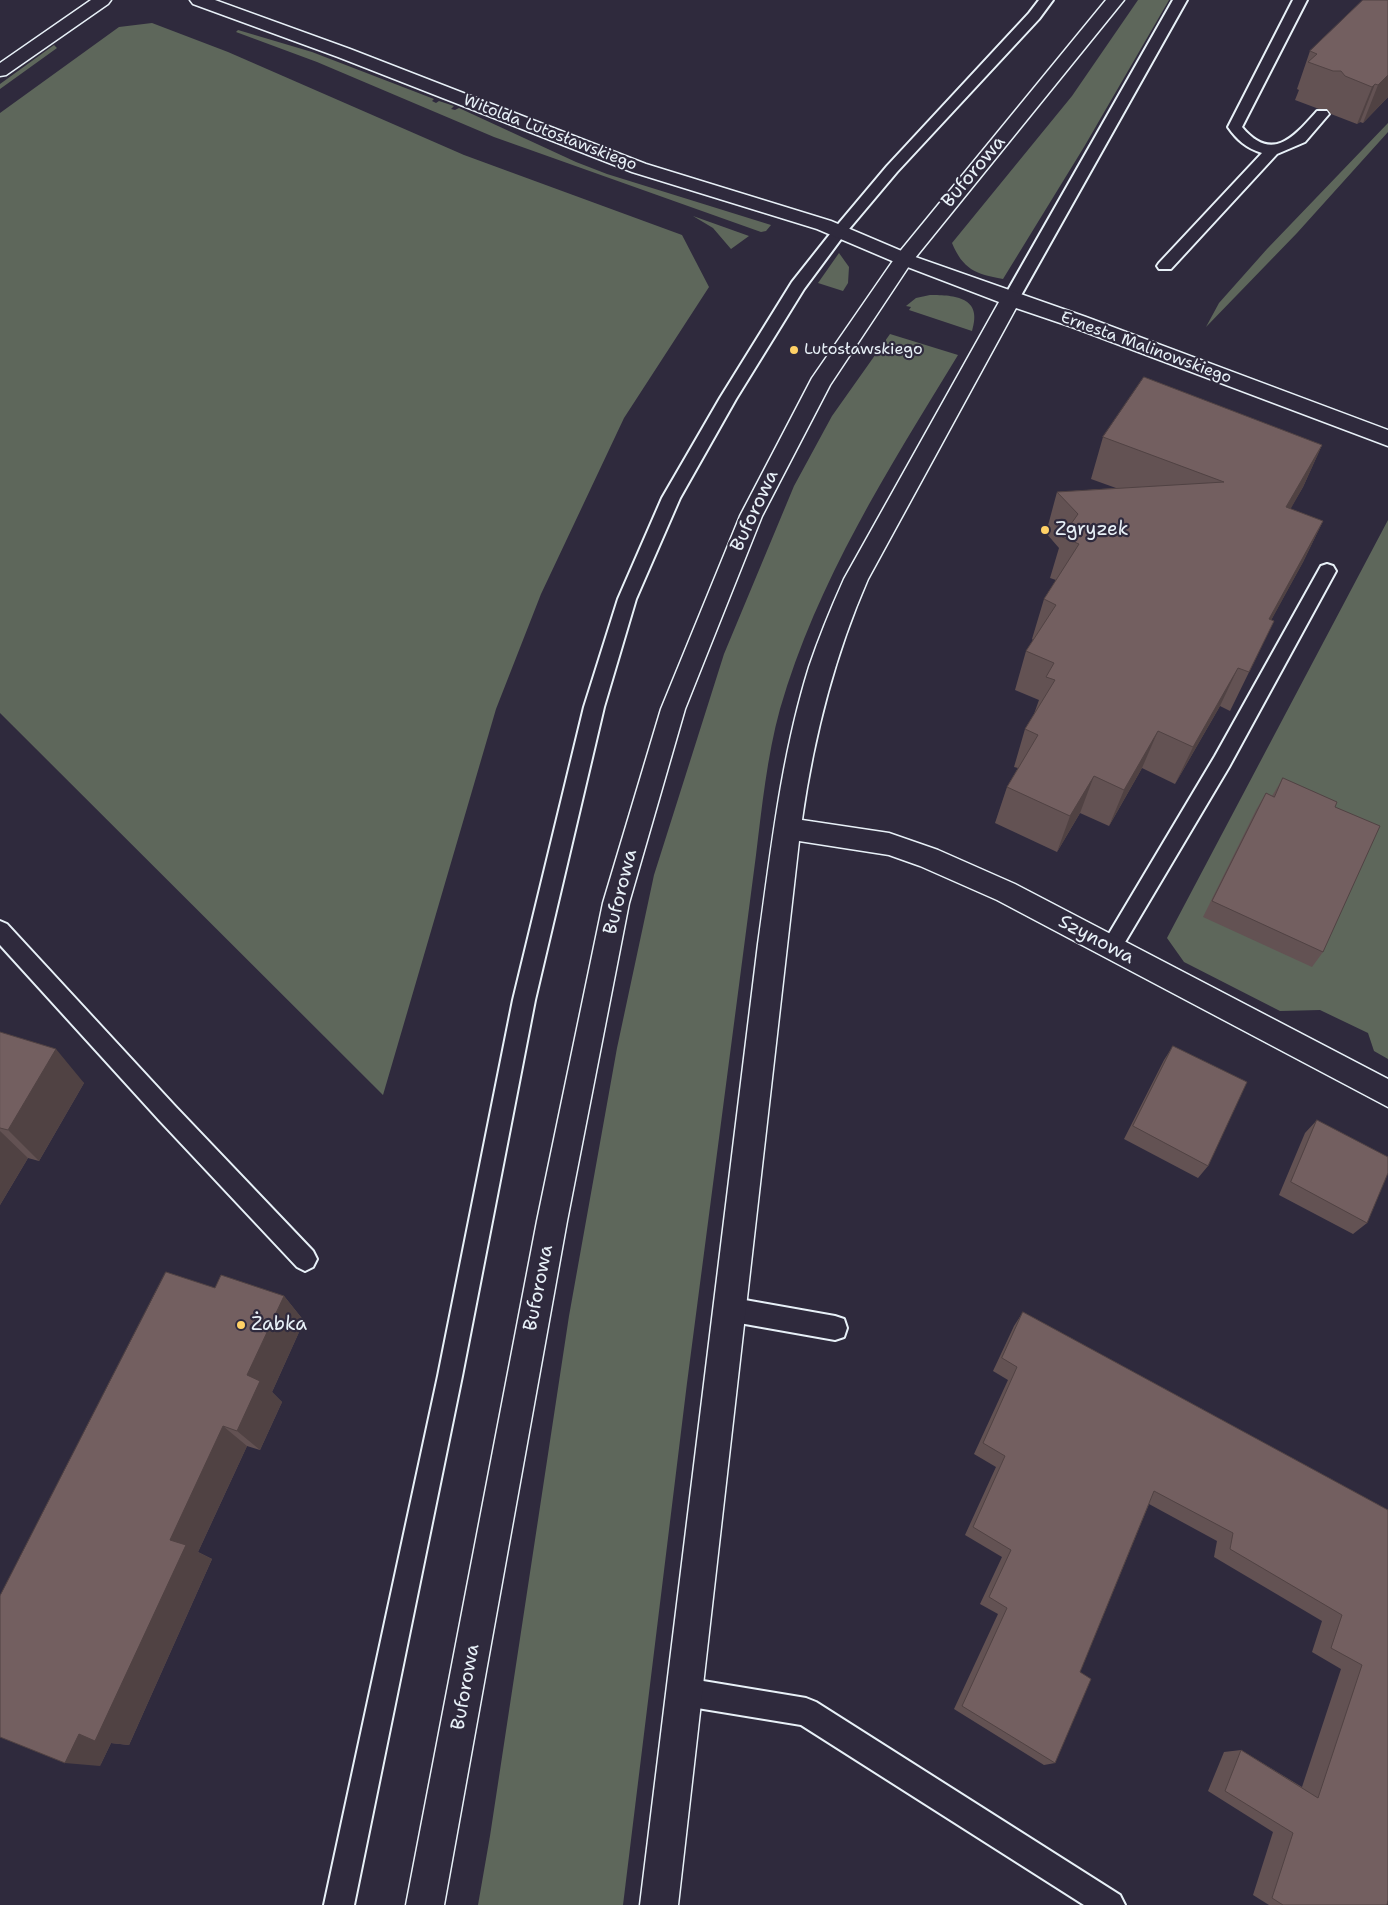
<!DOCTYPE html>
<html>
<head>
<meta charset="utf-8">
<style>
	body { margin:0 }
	canvas { display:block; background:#2f2a3d }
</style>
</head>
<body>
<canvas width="1388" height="1905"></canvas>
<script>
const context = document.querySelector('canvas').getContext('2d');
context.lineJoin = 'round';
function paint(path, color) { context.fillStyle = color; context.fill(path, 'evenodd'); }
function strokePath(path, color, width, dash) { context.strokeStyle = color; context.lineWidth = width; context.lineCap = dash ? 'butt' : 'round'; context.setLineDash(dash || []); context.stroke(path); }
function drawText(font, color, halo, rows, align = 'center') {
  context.font = font + ' "Shantell Sans",sans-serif'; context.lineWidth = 4.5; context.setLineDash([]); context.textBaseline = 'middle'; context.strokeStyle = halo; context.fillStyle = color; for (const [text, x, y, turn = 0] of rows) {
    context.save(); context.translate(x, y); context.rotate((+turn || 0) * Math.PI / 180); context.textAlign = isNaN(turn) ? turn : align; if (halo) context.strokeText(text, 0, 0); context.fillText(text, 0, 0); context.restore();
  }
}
const green = new Path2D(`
	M 1138,0 L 1169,0 L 1084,147 L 1003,279 C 975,274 963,269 952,243 L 1072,96 Z
	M 152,23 L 228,52 L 464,155 L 682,235 L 709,287 L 624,418 L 541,594 L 496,709 L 383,1095 L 0,713 L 0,113 L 119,27 Z
	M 238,30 L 312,52 L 434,99 L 432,101 L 436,103 L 439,101 L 454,106 L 451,109 L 455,110 L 459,108 L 576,162 L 607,174 L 771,225 L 766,231 L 761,232 L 494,137 L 317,62 L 236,32 Z
	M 54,45 L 57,48 L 0,89 L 0,84 Z
	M 1388,123 L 1388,132 L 1297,233 L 1206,327 L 1219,303 L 1267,249 Z
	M 693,216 L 749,236 L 731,249 L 713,228 Z
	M 839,253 L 849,267 L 848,283 L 843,291 L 818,283 Z
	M 930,295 C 955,295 983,297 972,331 L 909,310 L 911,307 L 906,306 L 916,298 Z
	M 890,334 L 958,355 C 889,468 817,581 780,709 C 767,756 762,807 756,855 L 687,1383 L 623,1905 L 478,1905 L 490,1836 L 569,1316 L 617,1048 L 654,875 L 724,654 L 794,486 L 832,416 Z
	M 1388,520 L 1388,1059 L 1374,1051 L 1368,1033 L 1320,1010 L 1280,1011 L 1184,962 L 1167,938 Z`);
const service = new Path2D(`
	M 1039,0 L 1053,0 L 1039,19 L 897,172 L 844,235 L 804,289 L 736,399 L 680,498 L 636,599 L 604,707 L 535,1000 L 462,1376 L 354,1905 L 324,1905 L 438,1376 L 513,1000 L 584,707 L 618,599 L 662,498 L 720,398 L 792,282 L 834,229 L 887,166 L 1029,13 Z
	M 1173,0 L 1187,0 L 1019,299 L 1017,303 L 1005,303 L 1003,299 Z
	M 1293,0 L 1307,0 L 1242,127 C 1272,163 1294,137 1317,111 L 1327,111 L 1329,114 L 1305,142 L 1277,154 L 1171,269 L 1159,269 L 1157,266 L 1159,263 L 1262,153 C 1246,148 1237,140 1228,127 Z
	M 1327,564 L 1333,566 L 1336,571 L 1229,767 L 1118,954 L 1111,957 L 1104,954 L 1100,948 L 1104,942 L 1215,756 L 1321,566 Z
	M 0,921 L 7,924 L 175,1106 L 313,1251 L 317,1259 L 313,1267 L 305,1271 L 297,1267 L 159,1120 L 0,945 Z
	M 728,1297 L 835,1316 L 844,1319 L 847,1328 L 844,1337 L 835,1340 L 728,1321 L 719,1317 L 716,1309 L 719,1301 Z
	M 685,1678 L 806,1698 L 816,1702 L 1120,1895 L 1125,1905 L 1084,1905 L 801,1725 L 685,1706 L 675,1702 L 671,1692 L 675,1682 Z`);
const minor = new Path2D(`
	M 91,0 L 111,0 L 108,4 L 6,75 L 0,76 L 0,63 Z
	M 904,253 L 1086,317 L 1388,430 L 1388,446 L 1072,327 L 1016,308 L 868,579 C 834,657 814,736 802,820 L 889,833 L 938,850 L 1015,884 L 1388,1079 L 1388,1107 L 997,900 L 920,866 L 889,855 L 799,841 L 678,1905 L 640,1905 L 758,944 C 771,851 781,757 809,667 C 819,637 831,608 844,579 L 999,302 L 897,263 L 894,259 L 897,255 Z`);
const tertiary = new Path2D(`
	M 190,0 L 215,0 L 350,49 L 646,164 L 831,221 L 911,255 L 914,259 L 911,263 L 904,265 L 897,263 L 817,229 L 632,172 L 338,57 L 193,4 Z`);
const secondary = new Path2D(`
	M 1106,0 L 1124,0 L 911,263 L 830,385 L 762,516 L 685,709 L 629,903 L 567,1221 L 444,1905 L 406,1905 L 537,1221 L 603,903 L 661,709 L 740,516 L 812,378 L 897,255 Z`);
const wall = new Path2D(`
	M 1388,0 L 1388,97 L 1363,123 L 1360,122 L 1357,124 L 1331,114 L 1327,109 L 1319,109 L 1295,100 L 1299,90 L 1297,89 L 1310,51 Z
	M 1103,437 L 1322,445 L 1303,487 L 1290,509 L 1323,521 L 1303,562 L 1271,620 L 1274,621 L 1230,711 L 1220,706 L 1175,784 L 1142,768 L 1109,826 L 1080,813 L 1057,852 L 995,823 L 1007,787 L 1018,768 L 1014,767 L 1025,729 L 1034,714 L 1039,700 L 1015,690 L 1026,651 L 1033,640 L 1032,639 L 1044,599 L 1056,580 L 1050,578 L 1059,548 L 1046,533 L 1057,492 L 1116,488 L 1091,479 Z
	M 1283,778 L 1335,807 L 1323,952 L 1312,967 L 1203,917 L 1256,810 L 1266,793 L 1272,796 Z
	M 0,1032 L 84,1083 L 39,1161 L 28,1158 L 0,1205 Z
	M 1173,1046 L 1208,1166 L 1198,1178 L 1124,1139 L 1164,1060 Z
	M 1317,1120 L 1367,1223 L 1353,1234 L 1279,1195 L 1305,1133 Z
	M 215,1288 L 284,1296 L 304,1321 L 272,1392 L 282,1402 L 260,1450 L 247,1446 L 198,1552 L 212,1559 L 129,1745 L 111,1743 L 100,1766 Z
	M 1023,1312 L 1388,1510 L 1387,1905 L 1269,1905 L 1253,1895 L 1273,1832 L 1208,1791 L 1224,1752 L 1241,1750 L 1302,1787 L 1341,1669 L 1312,1652 L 1322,1621 L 1214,1557 L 1217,1541 L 1149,1504 L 1080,1672 L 1055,1763 L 1044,1765 L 954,1709 L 998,1614 L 980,1604 L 1002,1557 L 965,1535 L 996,1467 L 974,1454 L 1008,1380 L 993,1371 L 1014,1326 Z`);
const shadedWall = new Path2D(`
	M 1388,75 L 1388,97 L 1363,123 L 1378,85 Z
	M 1375,84 L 1360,122 L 1357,124 L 1372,87 Z
	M 1322,445 L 1303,487 L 1268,549 L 1286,507 Z
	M 1323,521 L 1303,562 L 1250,659 L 1269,619 Z
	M 1238,668 L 1220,706 L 1175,784 L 1193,747 Z
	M 1158,731 L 1142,768 L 1109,826 L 1124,790 Z
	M 1094,776 L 1080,813 L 1057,852 L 1070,816 Z
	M 56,1049 L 84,1083 L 39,1161 L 8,1130 Z
	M 0,1131 L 28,1158 L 0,1205 Z
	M 284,1296 L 304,1321 L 272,1392 L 282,1402 L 260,1450 L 237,1431 L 247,1375 Z
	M 223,1426 L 247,1446 L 198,1552 L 212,1559 L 129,1745 L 111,1743 L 100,1766 L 65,1763 Z`);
const building = new Path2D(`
	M 1363,0 L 1388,0 L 1388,75 L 1378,85 L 1375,84 L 1372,87 L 1345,76 L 1341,71 L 1333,71 L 1308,62 L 1317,54 L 1310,51 Z
	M 1144,377 L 1322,445 L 1286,507 L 1323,521 L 1269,619 L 1274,621 L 1249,672 L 1238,668 L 1193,747 L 1158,731 L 1124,790 L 1094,776 L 1070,816 L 1007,787 L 1038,735 L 1025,729 L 1055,680 L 1046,677 L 1054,663 L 1026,651 L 1056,605 L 1044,599 L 1079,544 L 1062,537 L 1078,514 L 1057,492 L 1224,482 L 1103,437 Z
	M 1283,778 L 1337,802 L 1335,807 L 1380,826 L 1323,952 L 1212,901 L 1266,793 L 1274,797 Z
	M 0,1032 L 56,1049 L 8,1130 L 0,1128 Z
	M 1173,1046 L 1247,1082 L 1208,1166 L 1133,1126 Z
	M 1317,1120 L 1388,1157 L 1388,1173 L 1367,1223 L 1291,1182 Z
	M 166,1272 L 215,1288 L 221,1275 L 284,1296 L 247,1375 L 260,1381 L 237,1431 L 223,1426 L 170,1540 L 186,1545 L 95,1741 L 79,1734 L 65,1763 L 0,1737 L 0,1596 Z
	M 1023,1312 L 1388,1510 L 1388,1900 L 1387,1905 L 1283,1905 L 1272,1898 L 1293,1833 L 1225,1791 L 1241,1750 L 1318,1798 L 1362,1665 L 1331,1648 L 1342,1615 L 1230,1549 L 1233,1533 L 1154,1491 L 1080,1672 L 1091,1679 L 1055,1763 L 962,1706 L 1007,1608 L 989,1597 L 1011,1550 L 973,1527 L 1005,1456 L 983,1443 L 1017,1367 L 1002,1358 Z`);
const markers = [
	[794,350,5,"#ffd166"],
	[1045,530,5,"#ffd166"],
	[241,1325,5,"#ffd166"]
];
const farStreetnames = [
	["Witolda Lutosławskiego",550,133,21],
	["Ernesta Malinowskiego",1146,348,20]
];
const farPoinames = [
	["Lutosławskiego",804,350]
];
const streetNames = [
	["Buforowa",974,172,-50],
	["Buforowa",755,511,-65],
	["Buforowa",621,892,-76],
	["Szynowa",1096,940,28],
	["Buforowa",539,1288,-79],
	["Buforowa",466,1687,-80]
];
const poiNames = [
	["Zgryzek",1055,530],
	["Żabka",251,1325]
];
paint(green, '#5e675b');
strokePath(service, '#e8f1f8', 4);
strokePath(minor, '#e8f1f8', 3);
strokePath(tertiary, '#e8f1f8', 3);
strokePath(secondary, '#e8f1f8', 3);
paint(service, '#2f2a3d');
paint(minor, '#2f2a3d');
paint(tertiary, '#2f2a3d');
paint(secondary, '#2f2a3d');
paint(wall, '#635253');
paint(shadedWall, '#504243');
paint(building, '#735f60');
strokePath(building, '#504243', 1);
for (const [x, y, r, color] of markers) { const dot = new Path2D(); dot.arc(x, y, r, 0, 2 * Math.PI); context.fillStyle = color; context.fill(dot); strokePath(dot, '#2f2a3d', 2); }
drawText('16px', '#e8f1f8', '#2f2a3d', farStreetnames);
drawText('16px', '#e8f1f8', '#2f2a3d', farPoinames, 'left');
drawText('19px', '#e8f1f8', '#2f2a3d', streetNames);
drawText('19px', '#e8f1f8', '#2f2a3d', poiNames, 'left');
</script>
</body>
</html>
